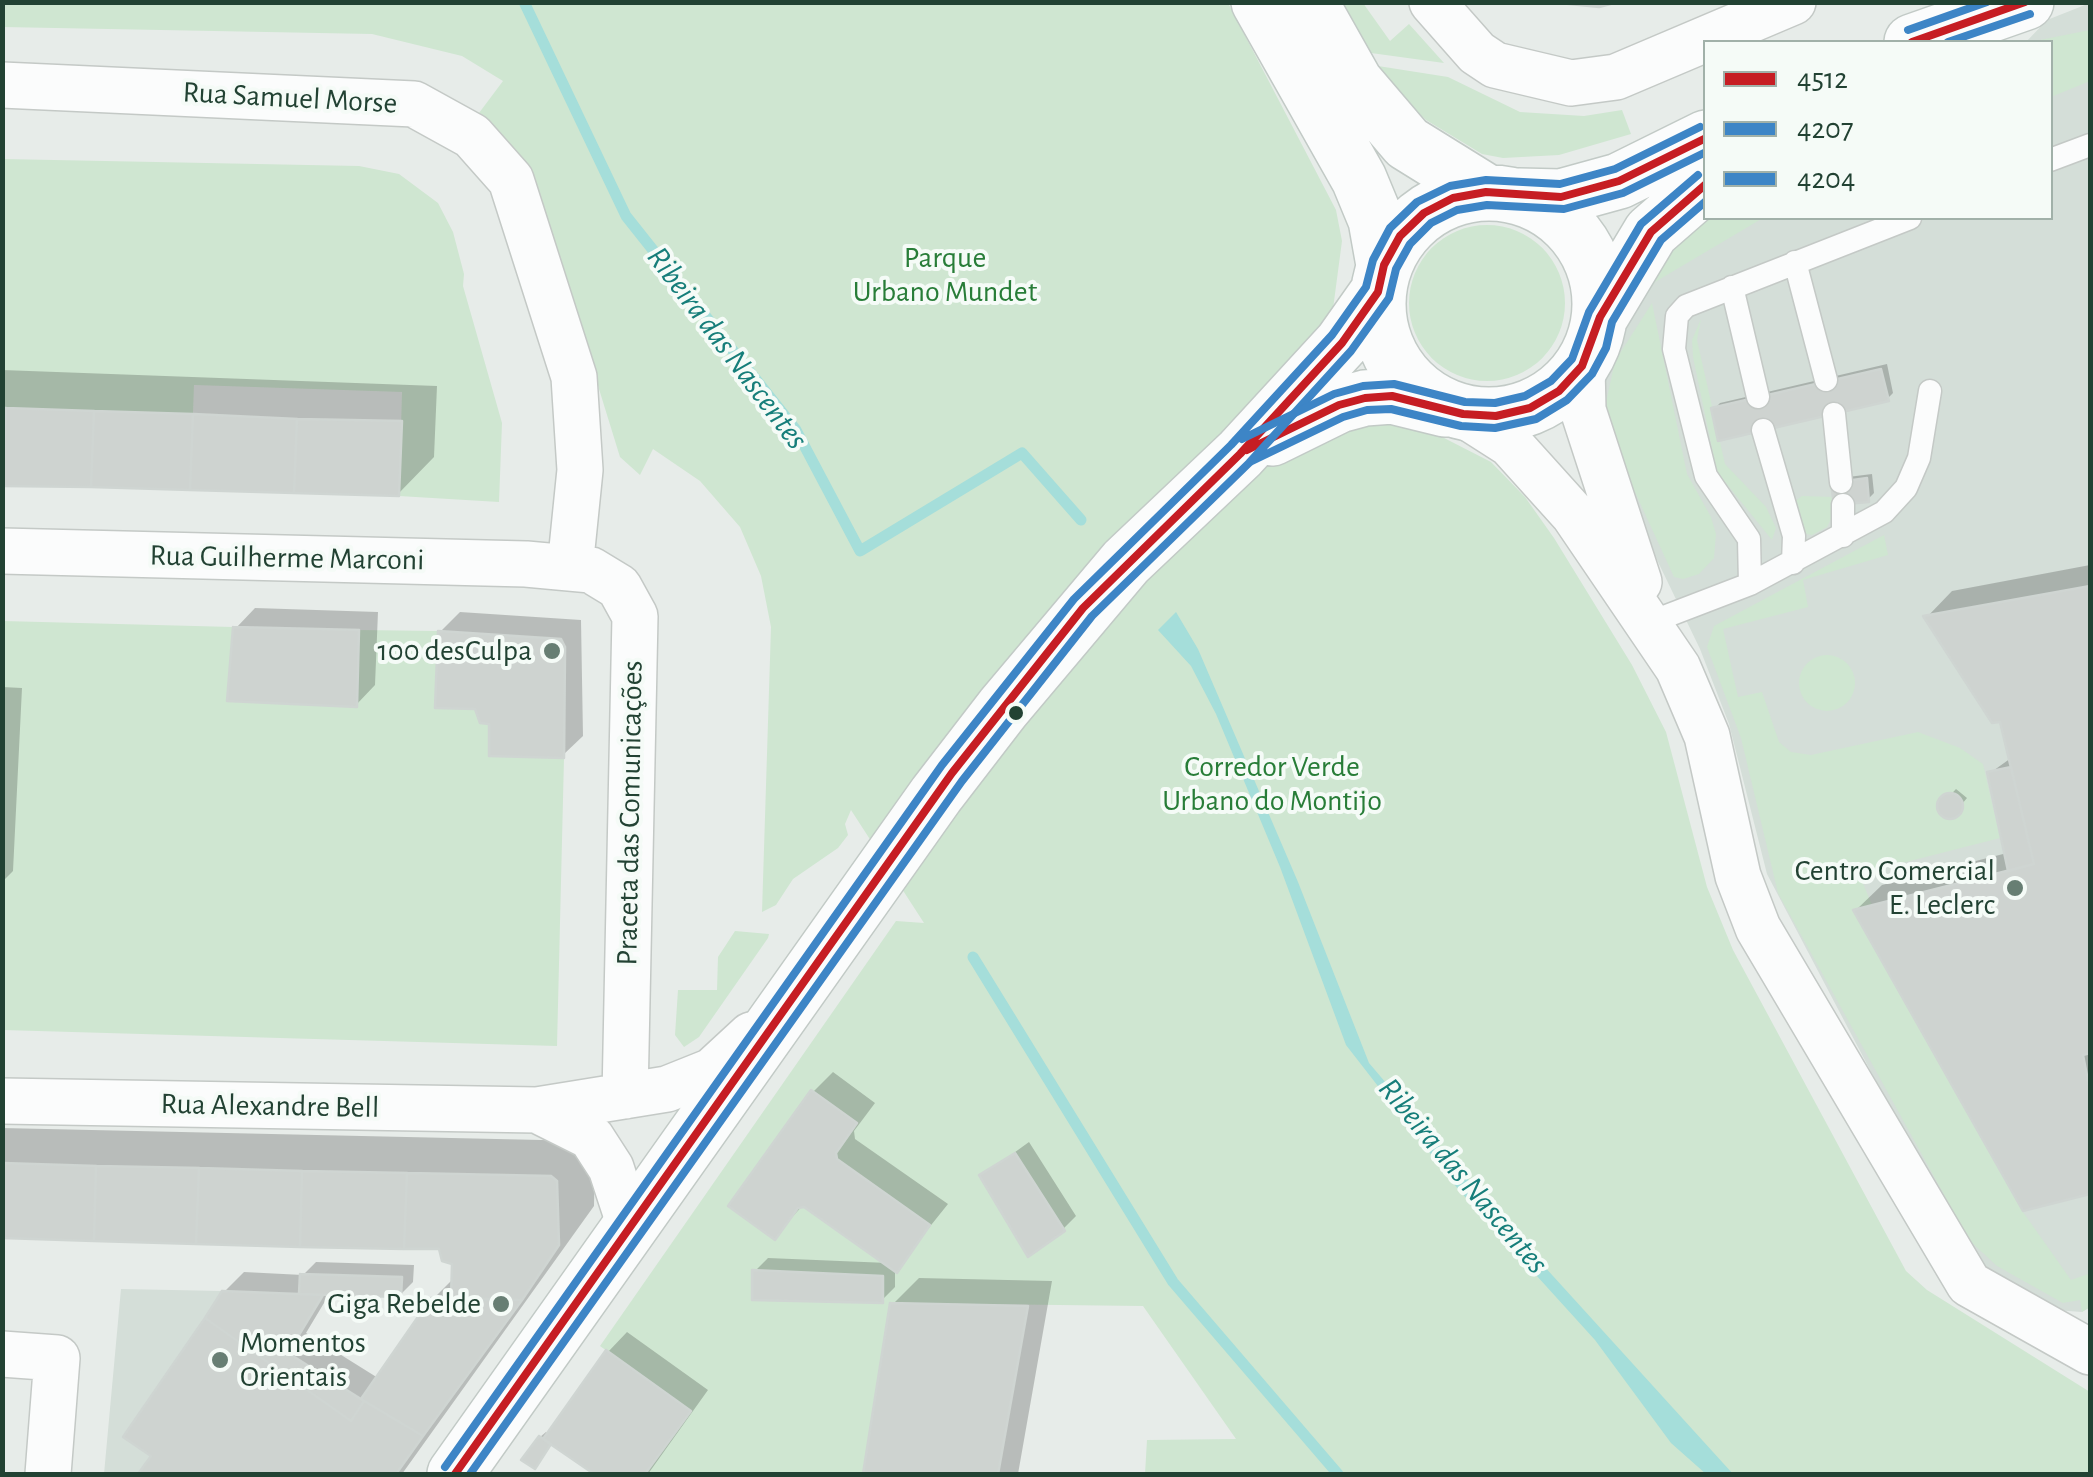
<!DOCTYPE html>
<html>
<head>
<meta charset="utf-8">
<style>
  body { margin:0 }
  #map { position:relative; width:2093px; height:1477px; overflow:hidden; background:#e7ece9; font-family:"Alegreya Sans",sans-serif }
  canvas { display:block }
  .frame { position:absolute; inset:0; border:5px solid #224233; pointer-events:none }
  .legend { position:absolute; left:1703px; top:40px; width:350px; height:180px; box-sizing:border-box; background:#f5fbf7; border:2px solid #a1b1a9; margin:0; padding:12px 18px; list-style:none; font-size:30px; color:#224233 }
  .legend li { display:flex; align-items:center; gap:20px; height:50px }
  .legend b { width:50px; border:2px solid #a1b1a9 }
</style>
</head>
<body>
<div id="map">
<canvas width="2093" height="1477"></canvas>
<div class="frame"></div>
<ul class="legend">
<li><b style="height:12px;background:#c61d23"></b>4512</li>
<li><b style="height:12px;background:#3d85c6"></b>4207</li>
<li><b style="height:12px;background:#3d85c6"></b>4204</li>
</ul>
</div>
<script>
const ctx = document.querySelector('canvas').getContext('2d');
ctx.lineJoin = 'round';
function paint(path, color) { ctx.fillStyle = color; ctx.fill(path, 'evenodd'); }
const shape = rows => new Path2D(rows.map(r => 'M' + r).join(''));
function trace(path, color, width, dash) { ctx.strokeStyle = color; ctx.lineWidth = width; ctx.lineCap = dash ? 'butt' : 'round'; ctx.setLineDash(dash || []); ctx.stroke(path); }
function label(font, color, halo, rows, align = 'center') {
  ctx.font = font + ' "Alegreya Sans",sans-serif'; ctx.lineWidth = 8; ctx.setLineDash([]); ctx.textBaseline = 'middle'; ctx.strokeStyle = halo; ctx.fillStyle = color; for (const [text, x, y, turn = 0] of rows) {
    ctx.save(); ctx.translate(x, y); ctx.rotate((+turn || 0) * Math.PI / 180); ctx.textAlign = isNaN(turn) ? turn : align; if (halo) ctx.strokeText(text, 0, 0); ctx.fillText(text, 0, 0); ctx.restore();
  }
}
const built = shape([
  [2090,3,2090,1307,2082,1312,2055,1310,1979,1264,1960,1241,1767,874,1729,724,1700,649,1604,450,1600,368,1614,322,1706,218,2050,218,2050,42,2026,42,2047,20],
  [121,1289,222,1291,206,1318,351,1420,364,1401,423,1436,396,1474,104,1474]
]);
const green = shape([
  [3,2,1228,3,1336,210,1342,241,1331,324,1350,366,1407,419,1491,462,1525,497,1554,538,1632,665,1666,732,1707,887,1733,950,1906,1271,1927,1290,2090,1392,2090,1474,1145,1474,1147,1440,1236,1439,1143,1306,891,1303,863,1474,645,1474,690,1411,600,1346,896,921,924,923,851,810,845,824,848,835,838,848,793,879,776,905,762,912,771,627,761,576,740,527,700,481,653,449,640,475,620,457,536,185,476,117,503,81,462,56,372,34,3,27],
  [812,1091,857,1123,836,1153,837,1159,930,1225,896,1272,804,1207,798,1208,775,1239,729,1206],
  [1015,1153,1016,1153,1065,1231,980,1175],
  [753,1270,883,1276,883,1302,752,1300],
  [1343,3,1363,3,1390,41,1409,24,1444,63,1371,53],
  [2090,30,2090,81,2051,97,2050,42,2030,42],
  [1378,66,1448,77,1520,112,1584,116,1622,110,1631,134,1559,155,1503,158,1482,154,1426,120,1395,92],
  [3,159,359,166,399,174,438,203,453,232,464,274,463,286,502,423,499,502,399,496,402,392,194,385,193,414,3,408],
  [1706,218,1763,218,1655,282,1604,359,1631,285],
  '1409 303a78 78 0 1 1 156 0a78 78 0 1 1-156 0Z',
  [1652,303,1687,474,1711,517,1716,534,1714,558,1699,574,1683,579,1674,577,1612,442,1605,407,1615,361],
  [1701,319,1697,340,1725,464,1766,507,1776,528,1772,540,1717,472,1693,357,1692,340],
  [1802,496,1834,497,1836,509,1827,527,1812,535,1802,533,1791,504],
  [1884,535,1888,555,1803,580,1808,607,1723,629,1738,697,1762,692,1779,742,1791,752,1811,755,1918,732,1960,748,1983,764,2000,838,1859,874,1872,905,1854,911,2023,1212,2071,1280,2088,1274,2090,1307,2082,1312,2080,1300,2063,1303,1997,1266,1969,1240,1778,893,1741,738,1707,647,1714,626],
  [3,621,233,627,228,700,356,707,359,630,438,631,435,707,475,709,480,723,489,724,489,756,564,758,557,1046,3,1030],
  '1799 683a28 28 0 1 1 56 0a28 28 0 1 1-56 0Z',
  [735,931,769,934,768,938,699,1037,684,1047,675,1035,678,990,717,990,718,957]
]);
const water = shape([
  [1176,612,1198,649,1298,882,1369,1063,1513,1232,1733,1474,1706,1474,1671,1443,1595,1340,1458,1189,1346,1045,1280,867,1216,714,1191,666,1158,630]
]);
const shadow = shape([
  [1887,364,1893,393,1888,398,1714,409,1720,403],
  [2,370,437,386,434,457,398,494,2,483],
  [1872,474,1874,493,1868,499,1840,478],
  [2090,565,2090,1191,2024,1209,1856,910,1882,885,2007,853,1990,773,2011,758,2002,719,1927,617,1952,591],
  [255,608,378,612,375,685,356,705,236,628],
  [460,612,581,620,583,736,563,755,477,715,477,706,440,632],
  [2,687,22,688,13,871,2,882],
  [1956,789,1967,798,1952,816,1942,813,1939,807],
  [833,1072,875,1103,854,1131,855,1139,948,1204,895,1270,895,1287,882,1300,755,1271,768,1258,888,1263,804,1204,775,1236,813,1092],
  [2,1128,587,1141,595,1152,594,1206,402,1474,141,1474,154,1455,224,1292,244,1272,303,1275,316,1262,414,1265,413,1282,400,1295,330,1293,306,1333,378,1378,433,1299,454,1278,455,1263,441,1246,2,1235],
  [1029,1142,1076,1216,1063,1229,982,1176],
  [919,1278,1052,1281,1018,1474,865,1474,893,1304],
  [627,1332,708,1390,648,1474,598,1474,552,1442,540,1460,540,1437,546,1432,550,1434,608,1352]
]);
const stream = shape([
  [524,2,626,216,796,430,860,551,1022,453,1081,520],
  [973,957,1173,1282,1338,1474]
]);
const building = shape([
  [1550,2,1618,2,1599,7,1550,2],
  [1881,369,1889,401,1718,441,1711,408,1881,369],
  [2,408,6,408,3,486,2,486,2,408],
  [6,408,94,411,91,487,3,486,6,408],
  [94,411,193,414,190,490,91,487,94,411],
  [193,414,297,419,294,493,190,490,193,414],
  [297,419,402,421,399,496,294,493,297,419],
  [1867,478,1869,502,1834,505,1831,483,1867,478],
  [2090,586,2090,1053,2083,1055,2090,1091,2090,1194,2023,1211,1853,910,2034,864,2000,722,1992,723,1923,616,2090,586],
  [233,627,359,630,357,707,227,701,233,627],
  [438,631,561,639,565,647,564,758,489,756,489,724,480,723,475,709,435,708,438,631],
  [2011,767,2034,864,2008,871,1987,772,2011,767],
  '1937 806a13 13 0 1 1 26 0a13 13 0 1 1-26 0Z',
  [811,1090,857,1123,836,1153,837,1159,930,1225,897,1273,804,1207,798,1208,775,1240,728,1206,811,1090],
  [1015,1153,1065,1231,1028,1257,979,1175,1015,1153],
  [2,1163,96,1166,94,1241,2,1238,2,1163],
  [96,1166,199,1168,196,1244,94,1241,96,1166],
  [199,1168,302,1171,300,1247,196,1244,199,1168],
  [302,1171,407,1173,404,1249,300,1247,302,1171],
  [407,1173,551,1176,557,1181,559,1245,522,1300,451,1298,452,1264,442,1261,439,1249,404,1249,407,1173],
  [752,1270,883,1276,883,1303,752,1300,752,1270],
  [300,1274,402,1277,401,1297,299,1294,300,1274],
  [222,1291,323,1295,288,1353,364,1401,351,1421,205,1318,222,1291],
  [431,1298,522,1300,423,1436,361,1399,431,1298],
  [890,1303,1028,1306,998,1474,863,1474,890,1303],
  [205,1318,351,1421,364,1401,423,1436,396,1474,138,1474,151,1456,123,1437,205,1318],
  [606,1350,691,1411,645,1474,594,1474,543,1439,606,1350],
  [539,1436,551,1444,535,1469,521,1460,539,1436]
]);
const lane = shape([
  [2050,160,2090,145],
  [1795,262,1826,380],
  [1732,287,1758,397],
  [1834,414,1841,482],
  [1763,430,1794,536,1793,563],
  [1843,536,1843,505],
  [1750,584,1749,539,1706,476,1674,349,1677,316,1686,306,1910,218],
  [1651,622,1750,584,1884,512,1906,488,1919,458,1930,391]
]);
const street = shape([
  [1432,2,1477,53,1495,65,1571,83,1616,77,1793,2],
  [2,85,414,104,472,136,511,180,574,377,580,470,570,568],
  [1582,366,1583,410,1639,582],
  [1463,414,1510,444,1574,515,1678,668,1707,736,1738,876,1758,928,1969,1284,2090,1352],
  [2,551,526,564,591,570,619,587,635,616,625,1096],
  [2,1101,537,1110,667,1089,712,1071,751,1035],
  [537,1110,591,1137,611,1168,630,1226],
  [2,1354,57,1358,48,1474]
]);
const secondary = shape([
  [1259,2,1359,179,1376,220,1384,265],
  [1310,2,1355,82,1407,143,1486,192],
  [1912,42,2026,2],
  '1378 304a111 111 0 1 1 222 0a111 111 0 1 1-222 0Z',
  [1519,196,1561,197,1619,181,1706,138],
  [1600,317,1651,232,1706,184],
  [1272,438,1339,405,1365,398,1392,396,1445,409],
  [455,1474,936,795,1003,708,1126,562,1240,454,1342,343,1378,292]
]);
const bus1 = shape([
  [1912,42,2025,2],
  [1247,450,1339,405,1365,398,1392,396,1463,414,1496,416,1530,408,1559,391,1582,366,1600,317,1651,232,1706,184],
  [455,1474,952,773,1083,608,1240,454,1342,343,1378,292,1384,265,1400,236,1424,213,1453,198,1486,192,1561,197,1619,181,1706,138]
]);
const bus2 = shape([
  [1948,42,2030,14],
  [1252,461,1343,417,1367,410,1391,409,1461,426,1495,428,1536,419,1567,400,1592,374,1606,348,1612,322,1661,240,1706,201],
  [470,1474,962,781,1092,616,1249,463,1351,351,1389,298,1396,269,1410,244,1431,223,1457,210,1487,205,1564,209,1623,193,1706,152]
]);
const bus3 = shape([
  [1908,30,1987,2],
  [1242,439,1334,394,1363,386,1394,384,1465,402,1495,403,1525,396,1551,381,1572,359,1589,312,1641,224,1698,175],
  [445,1467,942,765,1074,599,1231,445,1332,335,1366,287,1373,260,1390,228,1417,202,1450,186,1486,180,1560,184,1615,169,1700,127]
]);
const markers = [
  [552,651,10,"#677e73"],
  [1016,713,9,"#224233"],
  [2015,888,10,"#677e73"],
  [501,1304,10,"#677e73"],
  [220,1360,10,"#677e73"]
];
const streetNames = [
  ["Rua Samuel Morse",290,98,3],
  ["Rua Guilherme Marconi",287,558,1],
  ["Praceta das Comunicações",630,813,-89],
  ["Rua Alexandre Bell",270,1106,1]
];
const parkNames = [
  ["Parque",945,258],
  ["Urbano Mundet",945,292],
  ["Corredor Verde",1272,767],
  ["Urbano do Montijo",1272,801]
];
const poiNames = [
  ["100 desCulpa",532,651],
  ["Centro Comercial",1995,871],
  ["E. Leclerc",1995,905],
  ["Giga Rebelde",481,1304],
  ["Momentos",240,1343,"left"],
  ["Orientais",240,1377,"left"]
];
const waterNames = [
  ["Ribeira das Nascentes",727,348,53],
  ["Ribeira das Nascentes",1463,1176,50]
];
paint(built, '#d4ded8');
paint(green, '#cfe6d1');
paint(water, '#a5deda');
paint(shadow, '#0003');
trace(stream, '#a5deda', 11);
paint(building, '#ced3d0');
trace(building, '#cfd5d2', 2.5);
trace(lane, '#c4c9c6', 25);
trace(street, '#c4c9c6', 48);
trace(secondary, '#c2cac6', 58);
trace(lane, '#fbfcfc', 22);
trace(street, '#fbfcfc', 45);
trace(secondary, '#fbfcfc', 55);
trace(bus1, '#c61d23', 8);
trace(bus2, '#3d85c6', 8);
trace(bus3, '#3d85c6', 8);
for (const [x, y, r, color] of markers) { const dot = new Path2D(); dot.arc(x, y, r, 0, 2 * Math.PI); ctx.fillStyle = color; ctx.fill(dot); trace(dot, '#f5fbf7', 4); }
label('30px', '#224233', '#f5fbf7', streetNames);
label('30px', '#287d38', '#f5fbf7', parkNames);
label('30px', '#224233', '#f5fbf7', poiNames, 'right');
label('italic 32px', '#167e7a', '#f5fbf7', waterNames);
</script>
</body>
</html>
